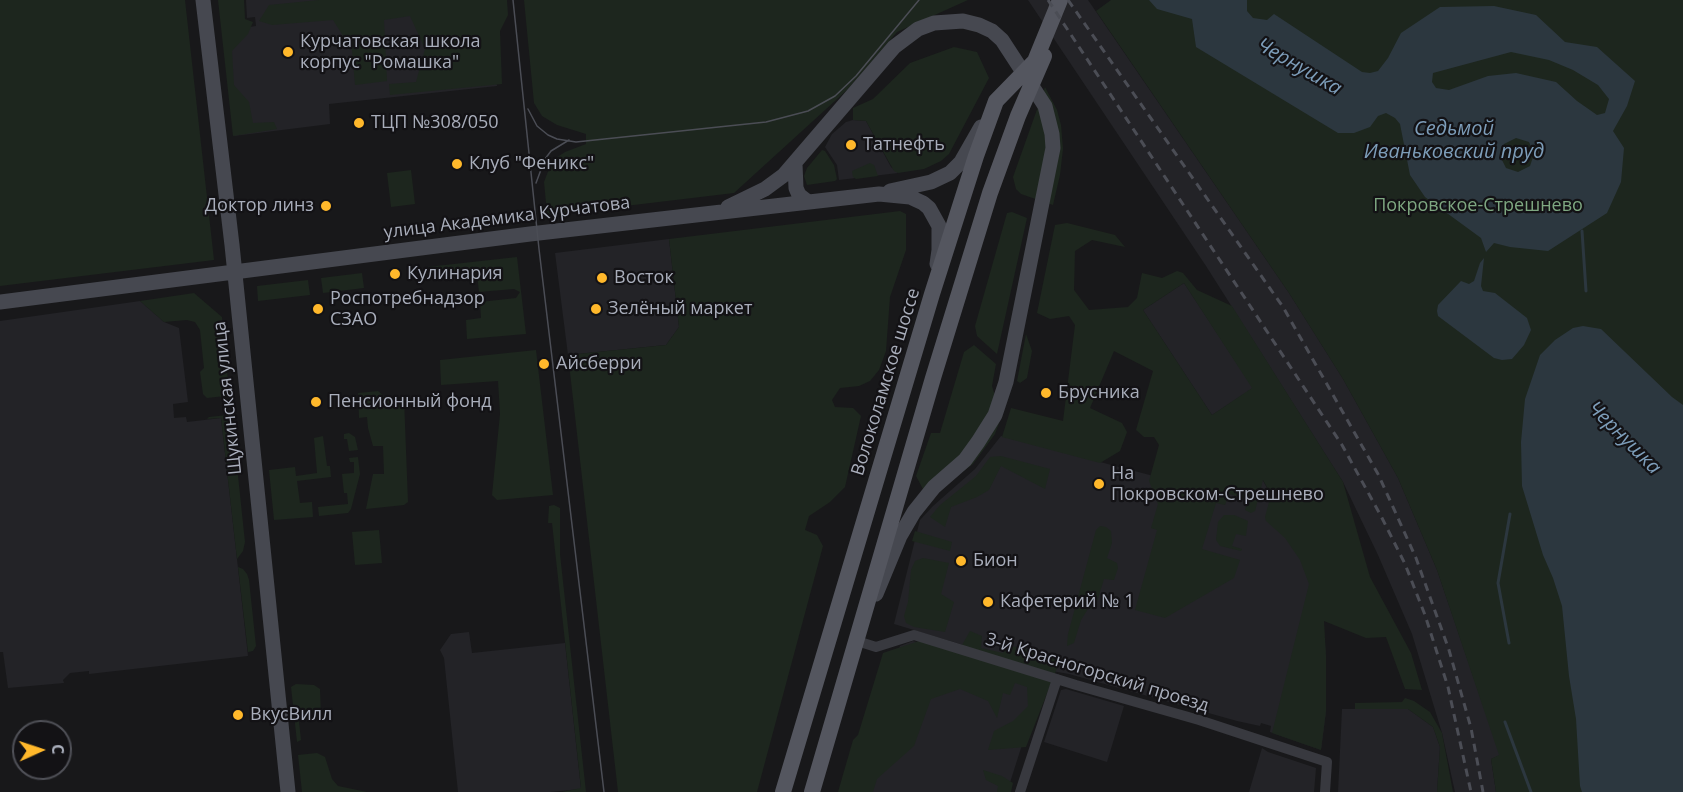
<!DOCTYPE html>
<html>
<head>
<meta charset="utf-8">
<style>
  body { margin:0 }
  #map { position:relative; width:1683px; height:792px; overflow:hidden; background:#18181a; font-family:"Open Sans",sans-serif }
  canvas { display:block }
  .north { position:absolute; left:12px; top:720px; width:60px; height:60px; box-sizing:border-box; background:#131215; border:2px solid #4f5057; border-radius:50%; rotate:87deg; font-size:16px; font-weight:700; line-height:24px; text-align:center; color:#a9aebb }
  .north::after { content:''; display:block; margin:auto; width:21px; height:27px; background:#ffb82b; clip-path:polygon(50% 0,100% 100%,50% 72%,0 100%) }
</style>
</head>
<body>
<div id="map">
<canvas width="1683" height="792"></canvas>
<div class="north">С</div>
</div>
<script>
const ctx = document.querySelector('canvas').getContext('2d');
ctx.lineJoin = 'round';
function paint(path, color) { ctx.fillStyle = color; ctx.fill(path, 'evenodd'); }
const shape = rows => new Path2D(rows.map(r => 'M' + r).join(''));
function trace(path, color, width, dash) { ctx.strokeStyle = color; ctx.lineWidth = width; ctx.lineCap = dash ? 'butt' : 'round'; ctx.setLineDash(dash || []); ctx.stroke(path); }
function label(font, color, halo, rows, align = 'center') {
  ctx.font = font + ' "Open Sans",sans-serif'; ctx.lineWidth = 4.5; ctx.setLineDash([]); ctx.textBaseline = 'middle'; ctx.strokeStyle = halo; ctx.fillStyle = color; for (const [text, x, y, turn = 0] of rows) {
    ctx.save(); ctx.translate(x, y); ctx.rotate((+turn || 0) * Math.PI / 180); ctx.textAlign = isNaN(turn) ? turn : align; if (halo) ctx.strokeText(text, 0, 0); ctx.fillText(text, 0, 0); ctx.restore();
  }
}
const built = shape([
  [246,0,488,0,497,86,329,104,330,124,234,136,223,31,256,26,255,17,247,18],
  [1028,0,1088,0,1289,293,1343,379,1398,478,1437,570,1500,755,1491,759,1496,792,1455,792,1442,733,1412,634,1378,555,1343,482,1206,266],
  [853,120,866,121,891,167,898,173,839,180,837,165,825,147,832,134,846,122],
  [669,239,679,327,666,345,568,355,555,253],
  [1184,283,1253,388,1212,415,1143,310],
  [140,301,164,322,179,328,188,402,173,404,174,418,186,417,187,422,221,418,248,656,89,674,89,671,70,673,63,680,64,683,8,688,3,652,0,652,0,321],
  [1001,436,1165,479,1262,479,1271,495,1307,530,1323,620,1326,656,1326,711,1321,750,1270,732,1271,726,1261,723,1260,726,1237,721,1069,674,1046,670,894,624,920,520,933,506,975,469],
  [469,632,472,653,565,643,581,789,550,792,458,792,444,658,440,650,451,634],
  [913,641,1042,682,1007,792,853,792,900,646],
  [1066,689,1124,706,1107,762,1044,742,1061,690],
  [1342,709,1408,709,1433,727,1440,747,1437,792,1338,792],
  [1262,748,1268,752,1316,768,1314,792,1249,792]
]);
const green = shape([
  [0,0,185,0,214,260,0,286],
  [218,0,244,0,245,19,253,22,248,34,232,51,234,85,249,102,253,123,274,122,277,129,233,136],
  [319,0,507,0,508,15,500,31,502,84,390,95,389,84,416,82,425,49,410,16,384,20,387,81,355,85,352,50,333,20,272,25,259,21,269,5],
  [524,0,968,0,897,32,847,90,734,193,550,215,547,213,544,182,549,169,556,158,565,152,586,144,586,134,557,125,542,116,534,103],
  [1111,0,1683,0,1683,792,1496,792,1491,759,1499,755,1437,570,1398,478,1343,379,1289,293,1096,11],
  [954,47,977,52,989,78,949,154,941,161,924,169,898,173,894,171,866,121,853,120,853,108,873,99,910,63],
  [1045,87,1057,110,1061,125,1063,149,1060,175,1053,205,1021,194,1016,189,1013,177],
  [822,150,825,151,834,165,837,179,835,181,807,185,804,176,807,168],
  [870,163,874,165,878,176,856,179,853,177,852,171],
  [411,170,415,204,391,207,387,173],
  [900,211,906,214,906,250,890,297,886,351,879,370,870,381,859,386,840,388,832,400,835,407,853,408,861,416,845,487,830,502,809,516,805,530,817,535,823,546,757,792,618,792,568,355,666,345,679,327,669,239],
  [1012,212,1027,218,997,354,977,336,975,326,1007,213],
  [1067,223,1115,235,1125,247,1092,240,1075,251,1074,290,1089,310,1128,307,1137,298,1142,273,1162,278,1177,271,1183,273,1197,290,1232,306,1343,482,1370,577,1411,653,1422,690,1405,689,1386,637,1366,638,1324,621,1326,656,1326,711,1321,750,1272,733,1309,584,1300,560,1285,538,1266,521,1265,517,1271,495,1263,480,1255,511,1251,513,1245,510,1248,499,1229,494,1225,505,1216,503,1202,549,1240,560,1234,578,1165,618,1135,610,1157,530,1151,528,1158,504,1149,481,1159,445,1154,437,1144,437,1136,430,1153,371,1114,351,1090,408,1122,423,1127,432,1120,451,1100,463,1002,437,1011,408,1063,421,1075,325,1069,316,1050,319,1037,313,1055,225],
  [1184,283,1252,388,1212,415,1143,310],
  [517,257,526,334,467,339,466,320,481,318,480,302,516,298,520,292,514,289,479,292,477,274,474,270,468,272,441,272,431,277,427,276,425,270,427,267],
  [362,273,364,288,323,293,321,278],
  [308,280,310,295,258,301,257,286],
  [194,293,222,317,229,392,225,396,207,398,203,394,200,372,204,368,200,330,195,322,187,320,164,322,140,301],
  [1026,334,1032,351,1027,378,1020,383,1017,381],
  [974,345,996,364,992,386,996,399,1006,404,995,434,973,464,941,488,924,491,916,476,931,433,940,433,964,352],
  [536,350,553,495,497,500,492,495,500,414,498,381,441,385,440,360],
  [378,391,388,400,404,398,408,502,404,505,366,509,373,474,384,474,383,446,373,446,368,428,367,417,359,418,358,393],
  [228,415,232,419,245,542,243,551,237,559,221,418,207,419,209,417],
  [349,433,355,437,358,450,349,451,347,439,344,439,344,434],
  [323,436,327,466,330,466,331,477,297,481,300,503,312,502,313,517,274,520,269,470,295,467,296,476,317,473,314,438],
  [1001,456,1050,469,1045,489,1001,466,989,490,977,497,951,507,945,527,930,517,940,505,976,476,990,457],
  [358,457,360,474,351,509,348,513,319,516,318,507,348,504,347,493,344,493,342,474,354,473,354,462,350,462,349,458],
  [554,505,560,508,560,554,586,792,562,792,581,788,552,523,548,523,549,506],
  [1224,515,1234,515,1248,521,1246,536,1236,534,1232,546,1242,549,1241,551,1220,546,1216,540,1218,522],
  [1100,526,1106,527,1111,531,1112,543,1107,558,1117,563,1118,568,1114,580,1104,579,1095,608,1088,609,1081,620,1074,643,1067,646,1068,634,1096,530],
  [379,530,382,563,355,565,352,532],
  [915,531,952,542,950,551,912,541],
  [923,558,949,563,941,594,954,602,945,632,914,627,906,623,904,616,908,602,911,570,915,561],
  [238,567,243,569,247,574,249,580,256,646,253,651,248,652],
  [970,631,982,636,981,648,1003,653,1006,645,1047,653,1059,663,1026,747,988,750,994,731,1013,721,1028,706,1027,687,1015,683,1010,695,1003,693,997,718,988,701,960,689,931,699,914,746,877,779,873,792,838,792,853,740,858,735,883,653,919,641,958,652],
  [296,684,314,685,320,689,321,715,320,718,313,719,311,711,298,712,301,740,297,742,291,687],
  [1405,698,1414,701,1430,712,1442,733,1453,792,1437,792,1440,747,1433,727,1408,709,1355,709,1355,703,1402,702],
  [317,753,325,757,332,779,338,786,367,792,302,792,298,755],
  [983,770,1002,776,1013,783,1011,792,997,792,998,786,986,780]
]);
const water = shape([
  [1149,0,1247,0,1247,11,1253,18,1267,20,1274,14,1362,72,1370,73,1378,71,1388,58,1401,33,1440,7,1494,6,1536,15,1565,42,1597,47,1635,81,1627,106,1613,131,1624,148,1621,182,1607,213,1548,251,1510,247,1494,243,1486,252,1481,238,1425,197,1410,175,1400,124,1395,118,1386,113,1378,116,1370,127,1354,133,1338,133,1196,47,1192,19,1157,9],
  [1511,52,1549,60,1573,70,1598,85,1609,99,1605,113,1597,115,1577,101,1556,82,1516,73,1488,76,1449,90,1436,88,1432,82,1433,73],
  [1516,138,1529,142,1534,154,1530,166,1518,172,1506,168,1500,156,1504,144],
  [1484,258,1481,286,1483,291,1495,293,1527,318,1531,330,1524,345,1512,359,1502,360,1494,358,1438,316,1437,311,1438,305,1461,281,1469,284,1474,281,1480,263],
  [1583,326,1601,329,1672,397,1683,405,1683,792,1582,792,1580,786,1576,719,1569,676,1562,606,1553,578,1543,555,1522,486,1521,442,1525,399,1540,355,1555,340,1573,328]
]);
const stream = shape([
  [1582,231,1586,291],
  [1509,643,1498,583,1510,514],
  [1505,722,1531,792]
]);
const minor = shape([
  [857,641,876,647,914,635,1076,685,1199,720,1327,762,1325,792],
  [1020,792,1057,679]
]);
const secondary = shape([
  [203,0,232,245,288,792],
  [795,164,796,188,799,195,808,202],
  [890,191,931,182,950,173,961,162,981,127],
  [728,207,765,189,784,175,894,47,918,29,934,23,963,21,979,25,992,31,1002,40,1045,106,1052,134,1053,148,1006,382,995,415,978,442,965,460,934,487,914,512,900,536,876,594],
  [0,302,530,234,879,194,910,197,923,203,929,208,939,226,939,250,937,264]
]);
const primary = shape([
  [783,792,932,294,976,156,996,101,1035,61,1060,0],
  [812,792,933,378,990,193,1018,116,1044,56]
]);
const tram = shape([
  [513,0,539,249,604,792],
  [528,109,537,126,548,135,557,139,576,142,766,122,808,111,835,96,856,76,919,0],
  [536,183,545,159,551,151,569,140]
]);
const rail = shape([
  [1048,0,1342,445,1381,516,1405,564,1425,615,1448,687,1471,792],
  [1068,0,1283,307,1378,474,1416,558,1449,650,1471,728,1483,792]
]);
const markers = [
  [288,52,6,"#ffb82b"],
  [359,123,6,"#ffb82b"],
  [851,145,6,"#ffb82b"],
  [457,164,6,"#ffb82b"],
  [326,206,6,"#ffb82b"],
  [395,274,6,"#ffb82b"],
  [602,278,6,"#ffb82b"],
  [318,309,6,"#ffb82b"],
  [596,309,6,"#ffb82b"],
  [544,364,6,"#ffb82b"],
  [1046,393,6,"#ffb82b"],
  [316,402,6,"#ffb82b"],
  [1099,484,6,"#ffb82b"],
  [961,561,6,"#ffb82b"],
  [988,602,6,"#ffb82b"],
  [238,715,6,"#ffb82b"]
];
const poiNames = [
  ["Курчатовская школа",300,42],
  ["корпус \"Ромашка\"",300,63],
  ["ТЦП №308/050",371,123],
  ["Татнефть",863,145],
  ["Клуб \"Феникс\"",469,164],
  ["Доктор линз",314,206,"right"],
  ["Кулинария",407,274],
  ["Восток",614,278],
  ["Роспотребнадзор",330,299],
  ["СЗАО",330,320],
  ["Зелёный маркет",608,309],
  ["Айсберри",556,364],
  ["Брусника",1058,393],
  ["Пенсионный фонд",328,402],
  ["На",1111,474],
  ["Покровском-Стрешнево",1111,495],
  ["Бион",973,561],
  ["Кафетерий № 1",1000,602],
  ["ВкусВилл",250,715]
];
const parkNames = [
  ["Покровское-Стрешнево",1478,206]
];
const streetNames = [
  ["улица Академика Курчатова",507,218,-7],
  ["Волоколамское шоссе",886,382,-73],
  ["Щукинская улица",228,398,-96],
  ["3-й Красногорский проезд",1097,673,17]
];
const waterNames = [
  ["Чернушка",1299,67,30],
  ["Седьмой",1454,129],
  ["Иваньковский пруд",1454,152],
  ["Чернушка",1624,438,45]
];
paint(built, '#232327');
paint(green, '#1d261e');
paint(water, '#2c373f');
trace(stream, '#2c373f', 3);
trace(minor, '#38393f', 10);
trace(secondary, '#464850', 15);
trace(primary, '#54565f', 16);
trace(tram, '#4b4d55', 1.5);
trace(rail, '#4b4d55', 3, [8, 6]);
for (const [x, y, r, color] of markers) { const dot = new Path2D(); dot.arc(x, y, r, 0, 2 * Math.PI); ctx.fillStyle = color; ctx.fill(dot); trace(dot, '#131215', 2); }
label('18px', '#a9aebb', '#131215', poiNames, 'left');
label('18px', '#7ea781', '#131215', parkNames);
label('18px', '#a9aebb', '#131215', streetNames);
label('italic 20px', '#7d9db9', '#131215', waterNames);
</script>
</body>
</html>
